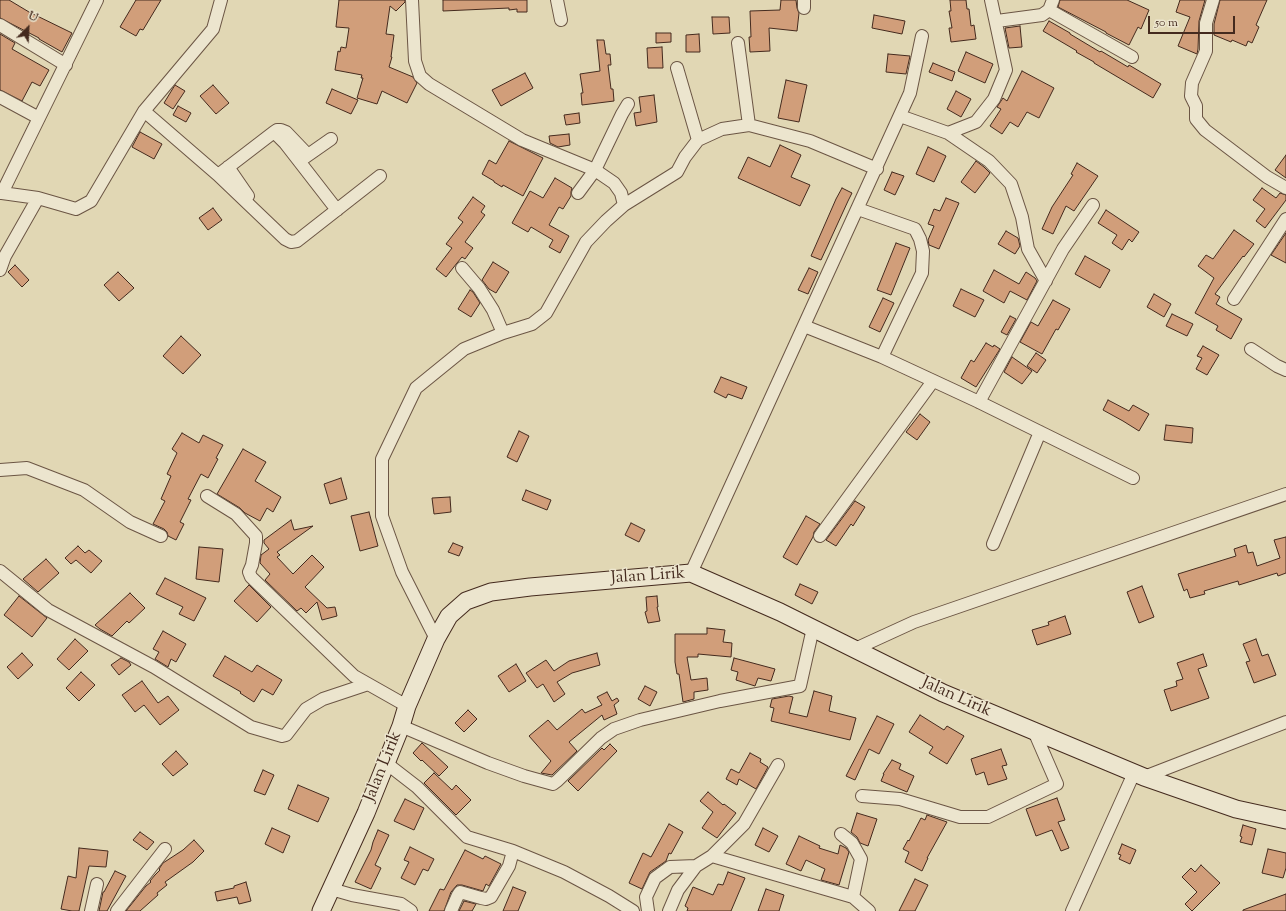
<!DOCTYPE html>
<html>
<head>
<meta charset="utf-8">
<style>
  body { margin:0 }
  #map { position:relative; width:1286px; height:911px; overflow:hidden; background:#e1d7b4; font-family:"Sorts Mill Goudy",serif }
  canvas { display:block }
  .north { position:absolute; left:8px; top:8px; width:40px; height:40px; -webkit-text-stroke:3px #ece5ce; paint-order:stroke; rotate:24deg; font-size:11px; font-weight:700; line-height:16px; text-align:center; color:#442a1e }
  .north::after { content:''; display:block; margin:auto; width:14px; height:18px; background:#442a1e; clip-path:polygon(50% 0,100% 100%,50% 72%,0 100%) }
  .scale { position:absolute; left:1148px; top:16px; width:87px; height:18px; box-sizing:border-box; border:2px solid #442a1e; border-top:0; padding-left:5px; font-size:12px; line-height:14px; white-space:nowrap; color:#442a1e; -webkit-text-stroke:3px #ece5ce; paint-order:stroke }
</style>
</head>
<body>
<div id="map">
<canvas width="1286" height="911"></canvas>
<div class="north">U</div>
<div class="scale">50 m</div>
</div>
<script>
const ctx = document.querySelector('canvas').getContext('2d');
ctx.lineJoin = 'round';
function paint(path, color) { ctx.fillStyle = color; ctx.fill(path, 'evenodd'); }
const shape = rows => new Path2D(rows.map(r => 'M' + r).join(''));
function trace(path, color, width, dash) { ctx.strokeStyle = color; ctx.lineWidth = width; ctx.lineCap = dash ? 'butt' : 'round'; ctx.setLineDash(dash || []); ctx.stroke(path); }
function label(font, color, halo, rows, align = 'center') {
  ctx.font = font + ' "Sorts Mill Goudy",serif'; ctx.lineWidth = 3; ctx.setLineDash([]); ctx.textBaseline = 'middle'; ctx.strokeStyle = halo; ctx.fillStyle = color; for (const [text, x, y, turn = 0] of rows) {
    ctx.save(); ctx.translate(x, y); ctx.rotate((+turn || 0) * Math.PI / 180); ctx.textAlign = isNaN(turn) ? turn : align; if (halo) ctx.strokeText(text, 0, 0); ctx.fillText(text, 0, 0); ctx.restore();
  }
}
const building = shape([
  [0,0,9,0,29,12,72,33,62,52,39,39,39,38,0,18,0,0],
  [136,0,161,0,143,30,140,29,136,36,120,27,136,0],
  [339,0,405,0,405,2,396,11,390,6,386,34,394,35,391,57,392,57,389,67,413,77,417,83,407,103,382,91,377,104,357,98,363,78,361,78,362,75,335,70,338,51,340,52,341,47,346,48,349,28,336,27,339,0],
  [443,0,527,0,527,12,517,12,517,9,509,10,509,8,443,11,443,0],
  [781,0,796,0,797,8,799,13,797,31,769,28,770,51,750,52,749,37,751,37,750,11,780,10,781,0],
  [950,0,966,0,967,9,969,9,971,26,974,25,976,39,951,42,949,28,952,28,949,11,951,11,950,0],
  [1060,0,1127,0,1149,10,1141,29,1138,27,1129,45,1106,33,1106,32,1058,7,1060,0],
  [1180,0,1205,0,1199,21,1198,49,1197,54,1178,46,1190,17,1176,12,1180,0],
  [1220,0,1267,0,1256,25,1259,27,1252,43,1248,41,1246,46,1232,40,1231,42,1214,35,1214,24,1220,0],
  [874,15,905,21,902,34,872,28,874,15],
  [712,17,729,17,730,33,713,34,712,17],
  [1049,21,1070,33,1070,34,1100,52,1101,51,1128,67,1129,65,1161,84,1153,98,1094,63,1094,62,1076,52,1077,51,1043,31,1049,21],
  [1020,26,1022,47,1009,48,1005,28,1020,26],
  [656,33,671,33,671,42,656,43,656,33],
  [0,34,15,43,12,49,49,70,40,86,32,82,22,101,0,90,0,34],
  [699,34,700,52,686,52,686,35,699,34],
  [597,40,604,40,606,54,610,54,611,65,608,65,611,89,613,89,614,101,582,105,581,93,583,93,580,74,600,71,597,40],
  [662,47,663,68,648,68,647,48,662,47],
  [966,52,993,64,985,83,958,71,966,52],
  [888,54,910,56,906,74,886,72,888,54],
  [933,63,955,72,952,81,929,72,933,63],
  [1022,71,1054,88,1039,118,1027,112,1018,127,1010,122,1002,134,990,126,1001,109,997,107,1003,98,1007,101,1022,71],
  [525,73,533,88,501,106,492,90,525,73],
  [786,80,807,85,799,122,778,118,786,80],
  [175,85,185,91,173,109,164,103,175,85],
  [213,85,229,103,216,114,200,96,213,85],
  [332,89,358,100,351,114,326,103,332,89],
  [956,91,971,99,961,117,947,109,956,91],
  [654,95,657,122,636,126,634,113,641,112,639,97,654,95],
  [178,106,191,113,186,122,173,115,178,106],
  [579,113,580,123,566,125,564,115,579,113],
  [140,132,162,144,154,159,132,147,140,132],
  [569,134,570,145,558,147,550,143,549,136,569,134],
  [509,141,543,158,523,196,503,185,502,187,494,182,494,181,482,174,489,160,496,164,509,141],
  [780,145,801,155,791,177,810,185,800,206,738,178,748,157,770,167,780,145],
  [928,147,946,156,934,182,916,174,928,147],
  [1286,155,1286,178,1275,170,1286,155],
  [976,161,984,167,990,173,975,193,961,182,976,161],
  [1077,163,1098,176,1074,211,1066,206,1053,234,1042,229,1052,207,1073,175,1071,174,1077,163],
  [892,172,904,176,895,195,884,190,892,172],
  [555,178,572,188,571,192,571,196,563,209,559,207,549,225,569,236,560,253,549,247,553,240,531,227,528,232,512,223,530,191,543,198,555,178],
  [842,188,852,193,848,201,821,260,811,256,836,199,842,188],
  [1262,188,1276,198,1280,193,1286,195,1286,200,1265,228,1256,221,1265,209,1253,200,1262,188],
  [473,197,485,206,481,212,485,215,465,242,473,248,465,259,462,257,457,263,446,277,436,269,452,248,446,244,463,222,458,218,473,197],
  [946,198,959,203,939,249,929,245,928,240,934,226,928,224,934,209,940,211,946,198],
  [213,208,222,220,208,230,199,218,213,208],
  [1106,210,1139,232,1132,242,1129,239,1122,250,1112,243,1117,235,1098,223,1106,210],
  [1234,230,1254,244,1244,257,1243,256,1215,294,1220,297,1216,304,1242,319,1231,339,1216,330,1218,326,1195,313,1214,278,1198,266,1206,255,1213,259,1234,230],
  [1006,231,1018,238,1020,246,1015,254,998,244,1006,231],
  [1286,233,1286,263,1271,255,1286,233],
  [896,243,910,248,891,295,877,290,896,243],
  [1085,256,1110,270,1100,288,1075,274,1085,256],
  [493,262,509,272,496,293,489,289,482,280,493,262],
  [15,265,29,280,22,287,8,272,15,265],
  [809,268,818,272,808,294,798,290,809,268],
  [994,270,1019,284,1026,272,1035,278,1037,281,1027,300,1010,291,1004,303,983,291,994,270],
  [118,272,134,288,119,301,104,285,118,272],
  [961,289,984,300,975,317,953,306,961,289],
  [470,290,473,292,480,303,471,317,458,309,470,290],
  [1154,294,1171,304,1164,317,1147,307,1154,294],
  [883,298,894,303,880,332,869,327,883,298],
  [1053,300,1070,309,1058,330,1056,329,1042,354,1020,342,1031,322,1038,326,1053,300],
  [1172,314,1193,324,1187,336,1166,326,1172,314],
  [1010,316,1016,319,1007,335,1001,332,1010,316],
  [181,336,201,355,183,374,163,356,181,336],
  [986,343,993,347,994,345,1000,349,976,387,961,378,971,360,974,362,986,343],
  [1203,346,1219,355,1207,375,1196,369,1202,358,1197,356,1203,346],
  [1036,353,1046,360,1037,373,1027,366,1036,353],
  [1012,357,1032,371,1022,384,1004,372,1012,357],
  [721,377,747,387,742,399,728,394,726,398,714,392,721,377],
  [1108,400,1129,411,1133,405,1149,414,1139,431,1123,421,1103,410,1108,400],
  [920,414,930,422,917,440,906,432,920,414],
  [1166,425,1193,428,1192,443,1164,440,1166,425],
  [519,431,529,436,517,462,507,457,519,431],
  [182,433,199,443,203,435,223,445,216,458,218,459,208,478,201,474,188,499,191,500,180,522,184,524,176,540,168,536,167,532,164,529,153,524,165,501,161,499,171,476,167,474,177,453,172,449,182,433],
  [243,449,266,462,255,481,281,497,273,512,267,508,260,521,245,513,240,508,217,494,243,449],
  [341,478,347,499,330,504,324,484,341,478],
  [526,490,551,500,547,510,522,500,526,490],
  [450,497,451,512,434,514,432,498,450,497],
  [855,501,865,507,853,526,851,524,836,546,826,540,855,501],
  [369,512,378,546,360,551,351,516,369,512],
  [806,516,820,524,814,532,813,537,797,565,783,557,806,516],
  [291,520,294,530,313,526,277,552,280,555,277,557,293,574,312,555,324,567,305,587,327,608,335,607,337,616,322,620,317,602,306,613,301,608,297,611,265,580,270,574,260,563,261,555,269,549,264,543,264,540,291,520],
  [631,523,645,530,639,542,625,535,631,523],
  [1286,537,1286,573,1278,576,1277,573,1239,585,1238,581,1204,591,1205,594,1190,598,1187,589,1184,591,1178,574,1236,556,1234,549,1246,545,1248,553,1253,552,1257,566,1280,558,1274,540,1286,537],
  [453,543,463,547,459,556,448,552,453,543],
  [78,546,85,553,89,550,102,561,91,573,76,560,71,564,65,558,78,546],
  [199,547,223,549,219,582,196,579,199,547],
  [46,559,59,573,38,592,23,579,46,559],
  [165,578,206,598,194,621,179,614,183,607,156,594,165,578],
  [800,584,818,592,812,604,795,595,800,584],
  [249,585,271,607,257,622,234,601,249,585],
  [1142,586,1154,617,1139,623,1127,592,1142,586],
  [130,593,145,608,129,623,127,621,112,636,100,629,95,625,130,593],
  [19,596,47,618,32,637,4,615,19,596],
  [657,596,658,607,657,607,660,621,648,623,645,612,647,611,646,597,657,596],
  [1065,616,1071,634,1037,645,1032,630,1049,625,1048,622,1065,616],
  [707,628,725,630,723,642,732,643,731,657,698,654,698,657,687,657,691,680,707,678,708,690,694,692,694,699,683,702,679,674,677,674,675,662,675,634,707,634,707,628],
  [163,631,186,644,176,662,171,659,168,667,155,659,159,652,153,649,163,631],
  [75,639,88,651,69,670,57,659,75,639],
  [1256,639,1262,656,1268,654,1276,675,1254,683,1246,662,1250,661,1243,644,1256,639],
  [22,653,33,665,18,679,7,667,22,653],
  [597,653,600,665,572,673,557,682,565,694,554,702,543,684,537,688,526,673,546,660,554,671,569,661,597,653],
  [1203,654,1207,666,1198,669,1209,698,1171,711,1164,690,1177,686,1176,681,1183,679,1177,663,1203,654],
  [225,656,252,672,257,665,282,680,273,695,262,689,254,702,240,693,241,692,213,676,225,656],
  [121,658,129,662,131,665,119,675,111,665,121,658],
  [734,658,775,669,771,681,758,678,755,686,736,680,738,672,731,670,734,658],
  [516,664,526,681,509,692,498,676,516,664],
  [81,672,95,685,79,701,66,688,81,672],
  [142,681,158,703,168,696,179,710,160,725,144,705,135,712,122,695,142,681],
  [645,686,657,692,650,706,638,699,645,686],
  [814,691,832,696,829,711,856,718,850,740,771,721,774,708,770,707,772,699,789,696,793,697,789,713,807,717,814,691],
  [607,692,612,701,617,698,619,701,614,705,617,714,604,720,602,715,569,742,577,751,552,775,541,773,551,761,529,736,548,720,557,730,582,709,585,713,602,705,597,697,607,692],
  [468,710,477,719,464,732,455,723,468,710],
  [920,715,944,730,947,726,964,736,947,764,929,753,933,747,909,732,920,715],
  [877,716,894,724,879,754,869,749,855,780,846,776,877,716],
  [422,743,448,767,439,776,422,760,421,761,413,753,422,743],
  [610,744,617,751,578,791,568,781,602,748,604,750,610,744],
  [1001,749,1007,765,1002,766,1007,779,988,785,984,772,976,775,971,759,1001,749],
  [176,751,188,764,173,776,162,764,176,751],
  [750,753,761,759,760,762,768,767,756,789,739,779,737,785,726,779,731,769,739,773,750,753],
  [892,760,901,764,899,769,914,776,907,792,881,781,884,774,883,774,892,760],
  [263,770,274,775,265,795,254,791,263,770],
  [434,773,452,790,456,785,471,800,456,815,424,783,434,773],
  [298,785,329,798,318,822,288,809,298,785],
  [708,792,723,805,724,804,736,813,717,838,702,828,713,812,700,801,708,792],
  [1057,798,1065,820,1058,822,1069,848,1061,851,1052,830,1036,836,1026,809,1057,798],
  [405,799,424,808,414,830,394,821,405,799],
  [857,813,877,819,868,846,860,843,857,837,851,832,857,813],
  [927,815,947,822,927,858,928,858,922,871,905,862,909,852,903,849,908,840,909,841,921,818,925,820,927,815],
  [669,824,683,832,671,854,669,853,666,861,650,872,642,889,629,883,643,853,651,857,669,824],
  [1243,825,1256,829,1252,845,1240,842,1242,837,1240,836,1243,825],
  [272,828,290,836,283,853,265,844,272,828],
  [763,828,778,836,769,852,755,845,763,828],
  [378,830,389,835,375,865,381,868,371,889,355,882,371,850,373,842,378,830],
  [140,832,154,842,147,850,133,840,140,832],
  [799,836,820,846,819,848,838,854,840,845,846,848,849,852,839,885,821,880,825,869,806,860,801,871,786,864,799,836],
  [194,840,204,851,193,862,165,882,167,885,157,893,158,895,140,911,126,911,146,886,151,882,150,881,155,875,160,870,159,869,163,863,183,850,194,840],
  [1122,844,1136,850,1130,864,1119,859,1121,855,1118,854,1122,844],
  [410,847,434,859,428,871,423,869,415,885,401,878,409,862,404,860,410,847],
  [79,848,108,851,106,867,89,866,79,911,72,911,61,909,68,876,76,878,79,848],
  [1268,849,1286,853,1286,868,1283,878,1262,873,1268,849],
  [465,850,483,859,485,856,501,864,489,886,486,884,483,891,462,885,457,885,451,892,444,911,429,911,440,889,444,890,465,850],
  [1201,865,1220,883,1192,911,1185,904,1197,892,1182,877,1191,868,1195,872,1201,865],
  [115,871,126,876,107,911,99,911,103,892,104,892,115,871],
  [728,872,745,878,731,911,687,911,688,908,685,906,693,887,713,895,718,884,723,885,728,872],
  [915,879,928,885,915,911,899,911,915,879],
  [246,882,251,901,239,904,237,897,217,901,215,892,234,888,234,886,246,882],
  [513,887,526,892,518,911,503,911,513,887],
  [766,889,784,895,779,911,758,911,766,889],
  [1286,894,1286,911,1243,911,1243,910,1286,894],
  [464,901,476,904,472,911,459,911,464,901]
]);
const street = shape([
  [412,0,415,61,420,76,429,84,522,140,595,170,614,183,621,193,624,205],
  [557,0,561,20],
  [804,0,804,8],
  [1213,0,1206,23,1206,51,1192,83,1191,96,1196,106,1196,119,1205,130,1267,177,1286,188],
  [1049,10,1132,57],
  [997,21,1042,15,1049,10,1053,0],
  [0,25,66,65],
  [738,43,749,125],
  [677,68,698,140],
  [0,97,39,118],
  [144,111,218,175,285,239,291,242,297,241,380,176],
  [900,116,948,133,976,122,994,99,1006,70,991,0],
  [274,132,277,130,281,130,286,132,308,155],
  [948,133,989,161,1011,184,1022,217,1028,249,1046,281],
  [301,160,331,139],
  [228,167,248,196],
  [218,175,274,132,285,143,337,210],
  [0,193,2,193,97,0],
  [2,193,38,198,76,209,91,201,144,111,213,29,221,0],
  [578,193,595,170,622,114,628,104],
  [858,209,915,229,920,239,923,251,922,273,882,357],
  [462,268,479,288,493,310,503,333],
  [0,270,5,256,38,198],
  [1234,299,1286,219],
  [804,326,882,357,979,402,1133,478],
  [1251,349,1277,366,1286,370],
  [979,402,1063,249,1093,205],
  [0,470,27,468,84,490,130,522,161,536],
  [207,496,236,514,256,536,256,543,252,565,249,572,251,577,354,676,407,706],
  [820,536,933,381],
  [993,544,1040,432],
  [0,571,48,610,154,667,251,727,282,736,286,735,306,709,323,699,368,684],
  [691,573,910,93,922,36],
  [436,639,402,572,382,516,382,459,416,388,464,349,503,333,532,324,546,313,586,242,606,221,624,205,677,172,685,157,698,140,722,129,749,125,810,141,877,169],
  [855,649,914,622,1286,494],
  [401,726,488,763,524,776,553,784,557,781,601,738,614,729,640,720,720,701,800,686,813,628],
  [386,763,417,787,467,837,513,851,509,866,491,897,486,899,481,898,460,892,458,895,451,911],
  [1144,777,1286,722],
  [862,796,900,799,960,817,988,817,1057,784,1034,731],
  [841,834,852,843,861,859,853,897],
  [513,851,564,872,609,896,633,911],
  [712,856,744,824,778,765],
  [331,889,352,895,401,904,411,911],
  [91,911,97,884],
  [117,911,165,849],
  [648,911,646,897,655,878,670,867,696,866],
  [669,911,678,890,696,866,712,856,853,897,869,911],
  [1072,911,1134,773]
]);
const secondary = shape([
  [321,911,366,813,401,726,407,706,436,639,449,616,466,601,491,592,530,587,691,573,780,612,943,693,1144,777,1236,809,1286,820]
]);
const streetNames = [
  ["Jalan Lirik",648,577,-4],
  ["Jalan Lirik",956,698,24],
  ["Jalan Lirik",384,767,-68]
];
paint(building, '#d19e7a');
trace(building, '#442a1e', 1);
trace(street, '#6b5544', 14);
trace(secondary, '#442a1e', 19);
trace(street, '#ece5ce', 12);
trace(secondary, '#ece5ce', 17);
label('17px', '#442a1e', '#ece5ce', streetNames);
</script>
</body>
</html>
